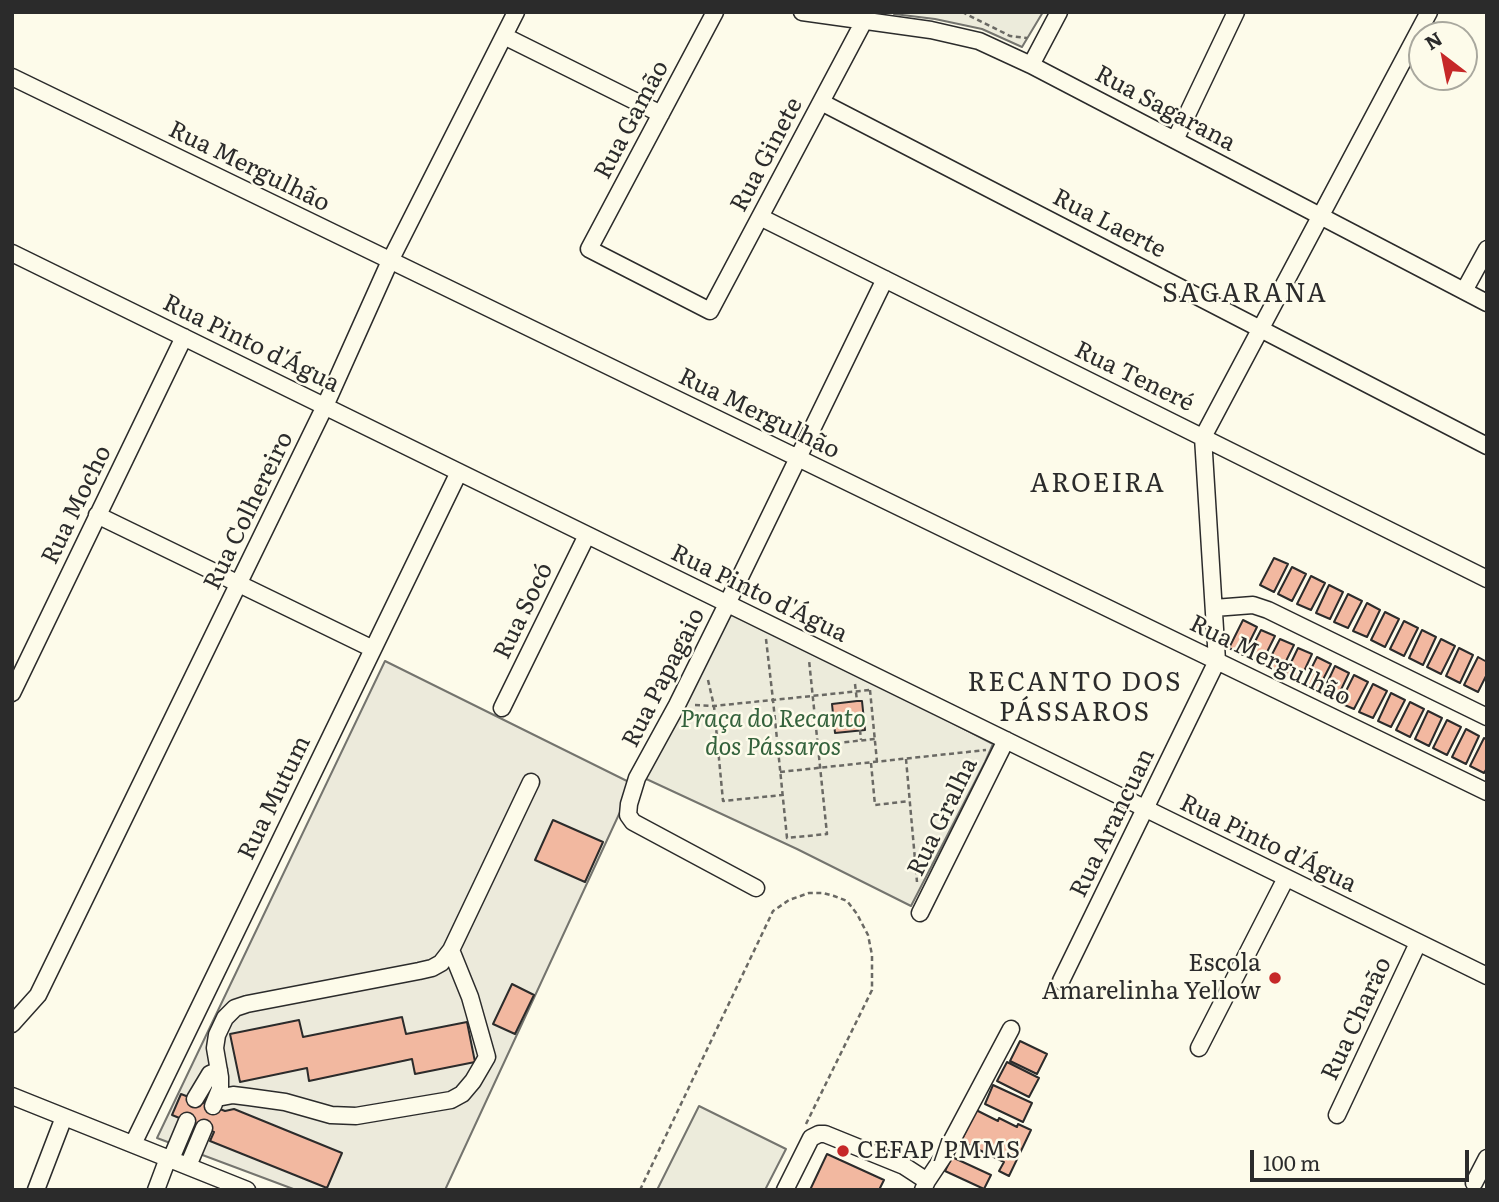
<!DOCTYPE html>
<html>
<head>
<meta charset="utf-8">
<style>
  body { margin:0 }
  #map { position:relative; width:1499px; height:1202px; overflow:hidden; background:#fdfbea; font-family:Literata,serif }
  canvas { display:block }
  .frame { position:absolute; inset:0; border:14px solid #2b2b2b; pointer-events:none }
  .north { position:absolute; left:1408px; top:21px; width:70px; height:70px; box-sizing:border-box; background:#fdfbea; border:2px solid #a9a89e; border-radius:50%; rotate:328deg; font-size:19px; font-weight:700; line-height:28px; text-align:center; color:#2b2b2b }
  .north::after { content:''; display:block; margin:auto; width:24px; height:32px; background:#c62828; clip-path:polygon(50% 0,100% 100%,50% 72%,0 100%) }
  .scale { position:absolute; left:1250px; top:1150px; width:219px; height:32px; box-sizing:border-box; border:4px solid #2b2b2b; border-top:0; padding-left:9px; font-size:21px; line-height:24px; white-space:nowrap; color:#2b2b2b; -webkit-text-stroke:5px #fdfbea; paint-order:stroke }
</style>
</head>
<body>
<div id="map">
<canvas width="1499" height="1202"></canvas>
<div class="frame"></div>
<div class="north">N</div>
<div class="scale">100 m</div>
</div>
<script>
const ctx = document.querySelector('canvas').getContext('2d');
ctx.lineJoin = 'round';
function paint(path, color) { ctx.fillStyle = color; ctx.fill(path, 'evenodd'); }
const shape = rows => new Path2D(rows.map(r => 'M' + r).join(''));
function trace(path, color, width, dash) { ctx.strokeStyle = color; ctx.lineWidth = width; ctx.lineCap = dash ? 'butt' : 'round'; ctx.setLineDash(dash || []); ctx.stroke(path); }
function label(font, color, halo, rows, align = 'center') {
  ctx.font = font + ' Literata,serif'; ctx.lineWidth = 5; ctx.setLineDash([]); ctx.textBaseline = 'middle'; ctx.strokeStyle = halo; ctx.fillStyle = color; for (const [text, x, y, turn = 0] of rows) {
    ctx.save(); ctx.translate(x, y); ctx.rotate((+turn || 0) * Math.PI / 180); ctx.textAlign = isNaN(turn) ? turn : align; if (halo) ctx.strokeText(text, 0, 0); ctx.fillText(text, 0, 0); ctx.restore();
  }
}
const green = shape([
  [895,12,1043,12,1022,47,982,29,935,19,894,14,895,12],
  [730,607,993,744,985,762,911,906,797,849,642,777,730,607],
  [699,1106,786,1149,765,1190,657,1190,699,1106]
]);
const parking = shape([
  [385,661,633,784,445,1190,296,1190,157,1138,385,661]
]);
const building = shape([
  [1274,558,1288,564,1274,592,1260,585,1274,558],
  [1292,567,1306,574,1292,601,1278,594,1292,567],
  [1311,576,1325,583,1311,610,1297,604,1311,576],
  [1329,585,1343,592,1330,619,1316,613,1329,585],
  [1348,594,1362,601,1348,628,1334,622,1348,594],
  [1367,603,1380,610,1367,637,1353,631,1367,603],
  [1385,612,1399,619,1385,647,1371,640,1385,612],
  [1243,620,1257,627,1243,655,1229,648,1243,620],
  [1404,621,1418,628,1404,656,1390,649,1404,621],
  [1261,630,1275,636,1261,664,1247,657,1261,630],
  [1422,630,1436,637,1423,665,1409,658,1422,630],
  [1280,639,1294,645,1280,673,1266,666,1280,639],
  [1441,639,1455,646,1441,674,1427,667,1441,639],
  [1298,648,1312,654,1299,682,1285,675,1298,648],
  [1459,648,1473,655,1460,683,1446,676,1459,648],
  [1317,657,1331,664,1317,691,1303,685,1317,657],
  [1478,657,1487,662,1487,674,1478,692,1464,685,1478,657],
  [1335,666,1349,673,1336,700,1322,694,1335,666],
  [1354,675,1368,682,1354,709,1340,703,1354,675],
  [1373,684,1387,691,1373,718,1359,712,1373,684],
  [1391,693,1405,700,1391,727,1378,721,1391,693],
  [857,701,862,701,865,730,835,733,832,704,857,701],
  [1410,702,1424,709,1410,737,1396,730,1410,702],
  [1428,711,1442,718,1429,746,1415,739,1428,711],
  [1447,720,1461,727,1447,755,1433,748,1447,720],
  [1466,729,1479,736,1466,764,1452,757,1466,729],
  [1484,738,1487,740,1487,768,1484,773,1470,766,1484,738],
  [553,820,603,842,585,882,535,860,553,820],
  [512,984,534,995,515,1034,493,1024,512,984],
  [402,1017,406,1034,467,1022,475,1062,415,1074,412,1059,309,1081,307,1068,240,1082,230,1034,299,1020,303,1037,402,1017],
  [1020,1041,1047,1054,1037,1074,1010,1061,1020,1041],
  [1007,1062,1039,1078,1029,1097,997,1081,1007,1062],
  [993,1085,1032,1103,1023,1122,985,1104,993,1085],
  [181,1094,225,1111,234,1109,342,1153,327,1188,210,1141,214,1132,172,1115,181,1094],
  [976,1110,998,1121,999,1118,1017,1127,1018,1124,1031,1130,1009,1176,999,1171,1004,1162,961,1141,976,1110],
  [827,1154,884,1180,879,1190,810,1190,827,1154],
  [952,1157,991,1175,984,1189,945,1171,952,1157]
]);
const path = shape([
  [962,12,1010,36,1027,38],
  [766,639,773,700,787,838,827,834,809,660],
  [708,680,714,706,723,801,782,795],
  [855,684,857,701],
  [870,690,877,762],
  [695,705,714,706,870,690],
  [860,730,861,740],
  [819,745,875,739],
  [906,759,917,882],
  [871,763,875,805,909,801],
  [780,772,986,750],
  [640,1190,773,911,789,900,809,893,823,893,834,896,847,901,857,914,868,935,872,955,872,990,806,1124]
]);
const minor = shape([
  [715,12,589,249,710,311,864,21],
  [802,12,931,30,979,41,1031,65,1487,303],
  [504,36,661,114],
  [1031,65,1059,12],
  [12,77,1487,792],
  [821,102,1487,446],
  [1175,140,1236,12],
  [760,217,1487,579],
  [12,253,1487,976],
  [1464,291,1487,249],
  [97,515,373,649],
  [1214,608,1253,605,1268,610,1487,717],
  [12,693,184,337],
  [502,708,587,535],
  [756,888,633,822,628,815,629,804,637,778,677,705,727,604,885,279],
  [920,913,1006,740],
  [1061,981,1217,661,1203,437,1429,12],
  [12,1024,38,995,325,406,390,261,516,12],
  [1199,1048,1286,878],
  [12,1096,247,1190],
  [217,1098,233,1095,249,1097,285,1102,331,1115,356,1116,451,1100,462,1094,473,1081,487,1057,470,997,451,950],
  [195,1099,210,1074,219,1070],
  [213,1106,220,1089,220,1077,215,1048,217,1035,225,1018,235,1008,247,1004,419,971,432,968,441,963,451,950,531,782],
  [1337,1115,1418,943],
  [133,1144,459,472],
  [171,1159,187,1121],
  [188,1166,204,1128],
  [927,1181,943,1157,1011,1029],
  [1474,1183,1487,1158],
  [36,1190,64,1117],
  [156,1190,168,1158],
  [785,1190,811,1138,819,1134,825,1134,904,1166,927,1181,923,1190]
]);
const markers = [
  [1275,978,7,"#c62828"],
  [843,1151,7,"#c62828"]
];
const streetNames = [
  ["Rua Sagarana",1165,109,28],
  ["Rua Gamão",632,120,-62],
  ["Rua Ginete",767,155,-62],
  ["Rua Mergulhão",249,167,26],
  ["Rua Laerte",1109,224,27],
  ["Rua Pinto d'Água",251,344,26],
  ["Rua Teneré",1134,377,26],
  ["Rua Mergulhão",759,414,26],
  ["Rua Mocho",77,505,-64],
  ["Rua Colhereiro",249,511,-64],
  ["Rua Pinto d'Água",759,594,26],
  ["Rua Socó",524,611,-64],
  ["Rua Mergulhão",1270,661,26],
  ["Rua Papagaio",664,678,-63],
  ["Rua Mutum",275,798,-64],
  ["Rua Gralha",943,817,-64],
  ["Rua Arancuan",1113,823,-64],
  ["Rua Pinto d'Água",1268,844,26],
  ["Rua Charão",1357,1019,-65]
];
const parkNames = [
  ["Praça do Recanto",773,720],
  ["dos Pássaros",773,748]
];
const poiNames = [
  ["Escola",1261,964],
  ["Amarelinha Yellow",1261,992],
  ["CEFAP/PMMS",857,1151,"left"]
];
const neighbourhoodNames = [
  ["SAGARANA",1245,294],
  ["AROEIRA",1098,484],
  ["RECANTO DOS",1075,683],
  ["PÁSSAROS",1075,713]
];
paint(green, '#ecebdb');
trace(green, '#74746e', 2);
paint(parking, '#eceadb');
trace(parking, '#74746e', 2);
paint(building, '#f2b8a0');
trace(building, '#2b2b2b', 2);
trace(minor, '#2b2b2b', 19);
trace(path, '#6a6964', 2.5, [5, 3.5]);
trace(minor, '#fdfbea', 16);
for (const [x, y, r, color] of markers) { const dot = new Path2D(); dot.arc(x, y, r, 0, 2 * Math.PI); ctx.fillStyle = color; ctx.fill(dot); trace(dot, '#fdfbea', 2.5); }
label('24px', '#2b2b2b', '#fdfbea', streetNames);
label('italic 24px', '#34623c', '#fdfbea', parkNames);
label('24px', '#2b2b2b', '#fdfbea', poiNames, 'right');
ctx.letterSpacing = '2px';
label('26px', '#2b2b2b', '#fdfbea', neighbourhoodNames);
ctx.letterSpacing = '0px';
</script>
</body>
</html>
